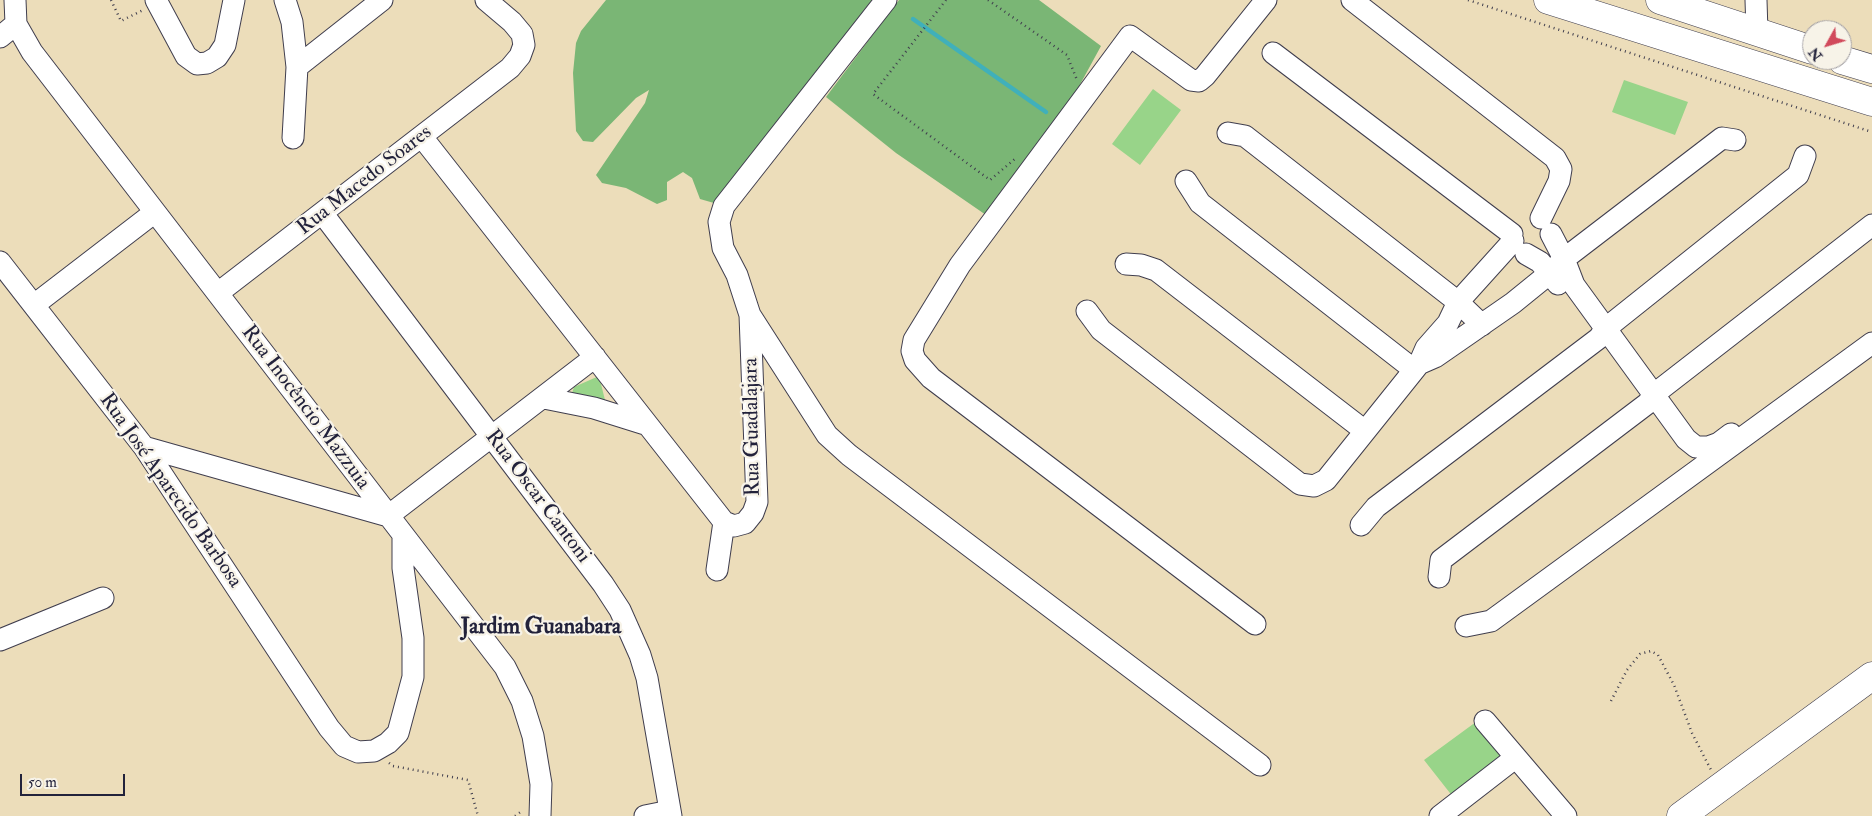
<!DOCTYPE html>
<html>
<head>
<meta charset="utf-8">
<style>
  body { margin:0 }
  #map { position:relative; width:1872px; height:816px; overflow:hidden; background:#ecddba; font-family:"IM FELL Double Pica",serif }
  canvas { display:block }
  .north { position:absolute; left:1802px; top:20px; width:50px; height:50px; box-sizing:border-box; background:#f7f3e8; border:1px solid #a29fa3; border-radius:50%; rotate:231deg; font-size:14px; font-weight:700; line-height:20px; text-align:center; color:#22223b }
  .north::after { content:''; display:block; margin:auto; width:18px; height:22px; background:#d1495b; clip-path:polygon(50% 0,100% 100%,50% 72%,0 100%) }
  .scale { position:absolute; left:20px; top:774px; width:105px; height:22px; box-sizing:border-box; border:2px solid #22223b; border-top:0; padding-left:6px; font-size:15px; line-height:18px; white-space:nowrap; color:#22223b; -webkit-text-stroke:4px #f7f3e8; paint-order:stroke }
</style>
</head>
<body>
<div id="map">
<canvas width="1872" height="816"></canvas>
<div class="north">N</div>
<div class="scale">50 m</div>
</div>
<script>
const ctx = document.querySelector('canvas').getContext('2d');
ctx.lineJoin = 'round';
function paint(path, color) { ctx.fillStyle = color; ctx.fill(path, 'evenodd'); }
const shape = rows => new Path2D(rows.map(r => 'M' + r).join(''));
function trace(path, color, width, dash) { ctx.strokeStyle = color; ctx.lineWidth = width; ctx.lineCap = dash ? 'butt' : 'round'; ctx.setLineDash(dash || []); ctx.stroke(path); }
function label(font, color, halo, rows, align = 'center') {
  ctx.font = font + ' "IM FELL Double Pica",serif'; ctx.lineWidth = 4.5; ctx.setLineDash([]); ctx.textBaseline = 'middle'; ctx.strokeStyle = halo; ctx.fillStyle = color; for (const [text, x, y, turn = 0] of rows) {
    ctx.save(); ctx.translate(x, y); ctx.rotate((+turn || 0) * Math.PI / 180); ctx.textAlign = isNaN(turn) ? turn : align; if (halo) ctx.strokeText(text, 0, 0); ctx.fillText(text, 0, 0); ctx.restore();
  }
}
const green = shape([
  [1624,80,1688,102,1675,135,1612,112],
  [1153,89,1181,110,1140,165,1112,144],
  [599,376,607,408,570,399,574,387],
  [1480,719,1514,758,1457,802,1424,760]
]);
const forest = shape([
  [606,0,872,0,714,203,700,199,692,178,683,172,667,182,667,200,657,204,626,188,602,183,596,175,645,103,649,90,636,98,593,142,583,141,576,131,573,73,576,43,581,31],
  [899,0,1039,0,1101,46,1071,101,986,215,896,153,826,97]
]);
const stream = shape([
  [913,19,1046,112]
]);
const path = shape([
  [111,0,121,21,143,10],
  [946,0,873,94,990,180,1016,158],
  [988,0,1067,55,1077,80],
  [1468,0,1872,132],
  [1611,701,1627,670,1640,654,1651,651,1658,655,1674,685,1692,733,1711,770],
  [389,763,393,766,468,780,478,816],
  [515,816,522,811]
]);
const minor = shape([
  [15,0,16,24,32,52,505,667,522,701,533,736,541,784,540,816],
  [156,0,186,56,197,64,207,63,217,57,225,45,234,0],
  [285,0,292,22,297,67,293,138],
  [1352,0,1555,158,1561,169,1559,181,1541,218],
  [1756,0,1757,32],
  [0,37,16,24],
  [1273,53,1512,234],
  [297,67,382,0],
  [1228,133,1245,136,1458,302,1482,325],
  [422,137,724,522,734,526,745,523,753,513,757,502,750,315,737,275,723,248,719,222,724,206,886,0],
  [1186,181,1200,203,1413,369],
  [323,214,603,584,620,610,640,655,647,678,671,816],
  [1551,234,1564,259,1574,285,1686,439,1696,447,1708,447,1719,443,1731,434],
  [1526,254,1540,262,1558,284],
  [0,262,144,447,329,728,344,746,358,752,374,751,388,743,398,733,413,677,413,638,403,568,403,535],
  [1126,264,1141,265,1156,270,1365,431],
  [218,293,510,68,520,56,524,45,522,34,512,22,486,0],
  [34,305,155,212],
  [1087,311,1101,330,1300,484,1314,486,1326,480,1419,364,1435,357,1513,303,1550,273,1564,259,1722,138,1735,140],
  [750,315,827,435,849,455,1260,765],
  [1419,364,1426,348,1448,323,1458,302,1513,241],
  [544,398,594,408,645,424],
  [144,447,388,516,595,357],
  [1361,525,1376,507,1599,338,1605,329,1798,175,1805,156],
  [717,570,724,522],
  [1439,577,1441,560,1648,403,1653,395,1872,225],
  [1255,624,931,378,915,360,912,351,914,340,960,265,1130,36,1191,80,1199,81,1205,76,1266,0],
  [1466,626,1491,621,1872,343],
  [0,640,103,598],
  [1485,721,1566,816],
  [645,816,670,811],
  [1440,816,1515,758]
]);
const major = shape([
  [1548,0,1872,102],
  [1660,0,1812,50],
  [1842,60,1872,69],
  [1681,816,1872,676]
]);
const streetNames = [
  ["Rua Macedo Soares",365,181,-38],
  ["Rua Inocêncio Mazzuia",305,408,53],
  ["Rua Guadalajara",753,427,-91],
  ["Rua José Aparecido Barbosa",170,491,55],
  ["Rua Oscar Cantoni",537,497,53]
];
const neighbourhoodNames = [
  ["Jardim Guanabara",541,628]
];
paint(green, '#98d489');
paint(forest, '#7ab675');
trace(stream, '#40b0ba', 4.5);
trace(minor, '#403e4e', 23);
trace(major, '#403e4e', 29);
trace(path, '#403e4e', 2.5, [1, 4]);
trace(minor, '#fff', 21);
trace(major, '#fff', 28);
label('21px', '#22223b', '#f7f3e8', streetNames);
label('bold 22px', '#22223b', '#f7f3e8', neighbourhoodNames);
</script>
</body>
</html>
